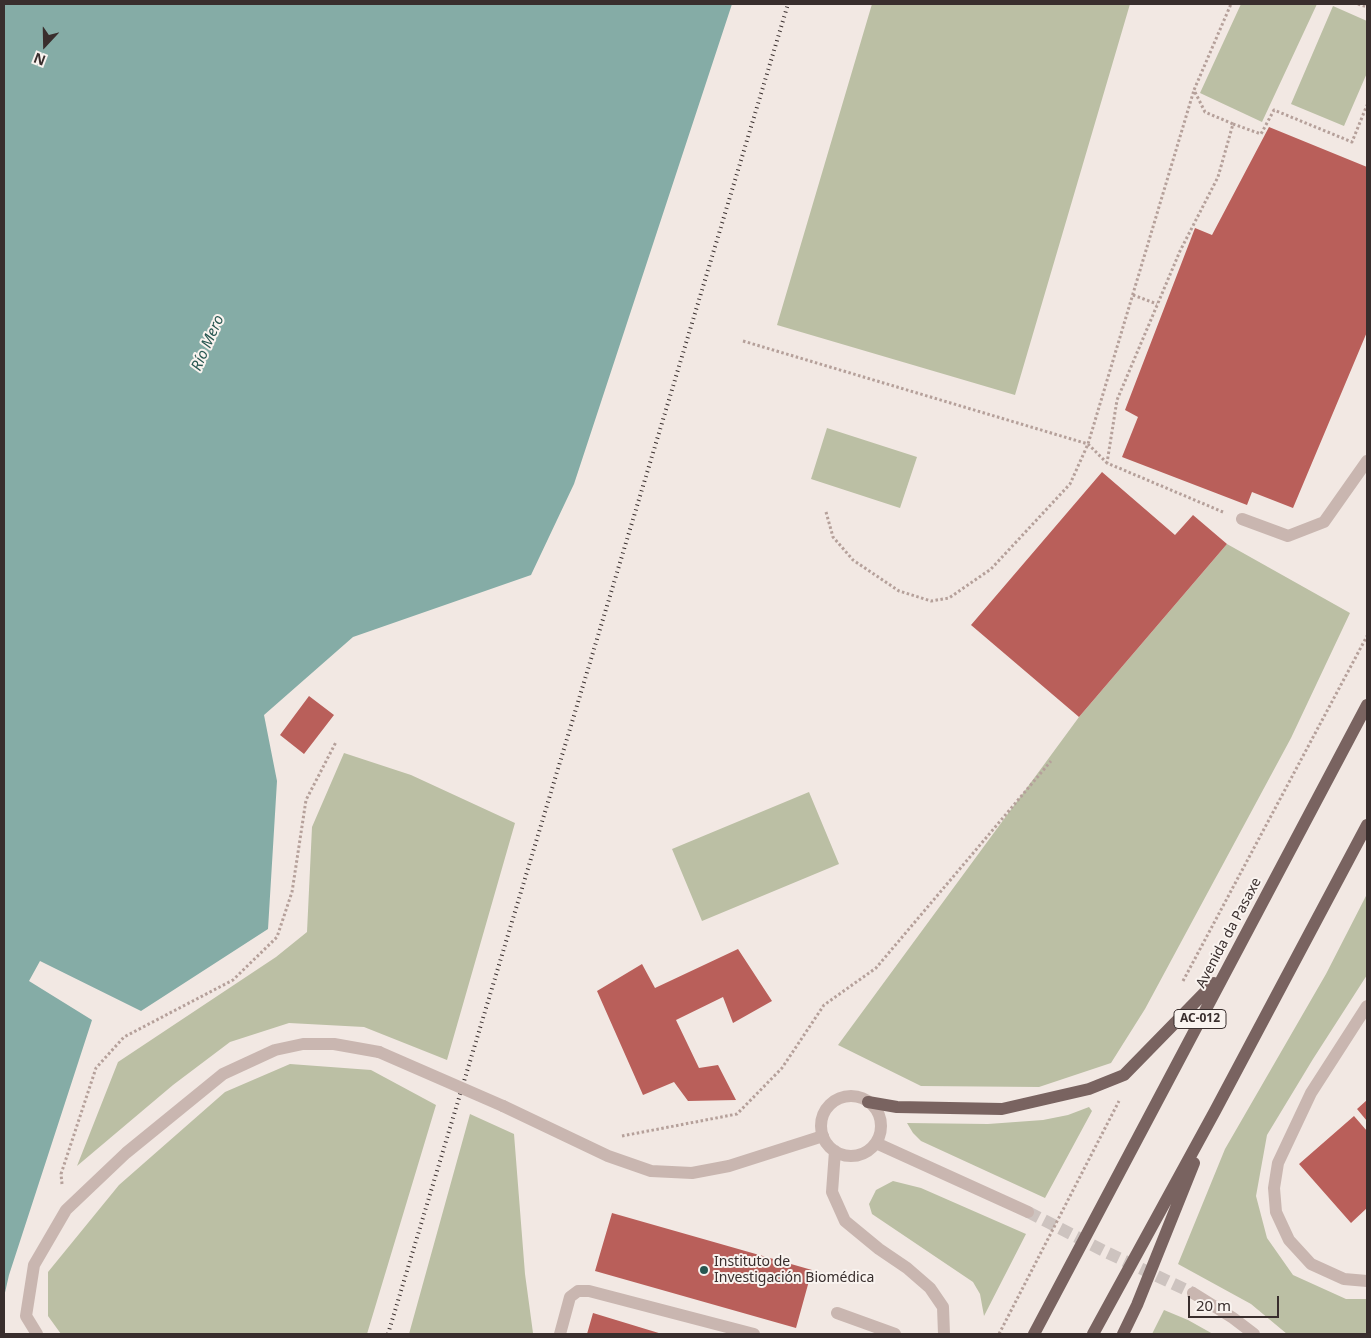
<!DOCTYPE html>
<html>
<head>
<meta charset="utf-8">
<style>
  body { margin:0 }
  #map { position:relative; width:1371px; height:1338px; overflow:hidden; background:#f2e8e3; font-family:"Noto Sans",sans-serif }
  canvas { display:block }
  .frame { position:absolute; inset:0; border:5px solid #392e2d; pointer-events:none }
  .north { position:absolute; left:20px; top:20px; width:50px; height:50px; -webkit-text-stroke:4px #f9f3ef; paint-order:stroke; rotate:201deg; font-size:14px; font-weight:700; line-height:20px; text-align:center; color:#392e2d }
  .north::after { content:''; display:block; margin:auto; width:18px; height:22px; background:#392e2d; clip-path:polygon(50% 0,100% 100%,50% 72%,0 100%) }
  .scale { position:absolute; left:1188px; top:1296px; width:91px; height:22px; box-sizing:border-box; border:2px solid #392e2d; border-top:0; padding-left:6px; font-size:15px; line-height:18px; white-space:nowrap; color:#392e2d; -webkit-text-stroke:4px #f9f3ef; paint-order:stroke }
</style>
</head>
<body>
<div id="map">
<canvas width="1371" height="1338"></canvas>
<div class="frame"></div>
<div class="north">N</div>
<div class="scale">20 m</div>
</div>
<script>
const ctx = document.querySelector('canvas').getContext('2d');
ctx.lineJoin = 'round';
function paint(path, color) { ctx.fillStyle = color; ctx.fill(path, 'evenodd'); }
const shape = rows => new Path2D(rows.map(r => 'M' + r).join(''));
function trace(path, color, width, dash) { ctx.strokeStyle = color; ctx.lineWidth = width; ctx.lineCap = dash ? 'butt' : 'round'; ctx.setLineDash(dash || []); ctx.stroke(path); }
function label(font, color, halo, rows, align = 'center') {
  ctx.font = font + ' "Noto Sans",sans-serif'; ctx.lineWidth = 4; ctx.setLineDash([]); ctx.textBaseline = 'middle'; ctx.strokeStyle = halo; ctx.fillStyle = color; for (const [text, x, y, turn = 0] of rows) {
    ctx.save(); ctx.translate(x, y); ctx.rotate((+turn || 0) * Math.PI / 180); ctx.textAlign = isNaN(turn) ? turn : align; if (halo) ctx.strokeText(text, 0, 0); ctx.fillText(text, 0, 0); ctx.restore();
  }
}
const green = shape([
  [872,4,1130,4,1015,395,777,325],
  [1241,4,1317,4,1262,122,1200,93],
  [1333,6,1367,21,1367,73,1344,126,1291,104],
  [827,428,917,457,900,508,811,479],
  [1227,544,1350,613,1291,738,1145,1009,1111,1063,1039,1087,921,1086,838,1045,1079,717],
  [344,753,411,775,515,823,447,1060,364,1027,289,1023,230,1042,173,1085,77,1166,118,1062,276,957,307,932,312,827],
  [809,792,839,864,702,921,672,849],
  [1367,894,1367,975,1313,1059,1267,1135,1256,1196,1267,1238,1293,1275,1346,1299,1367,1299,1367,1334,1287,1334,1251,1304,1178,1264,1225,1149,1326,974],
  [290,1064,371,1070,436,1105,367,1334,61,1334,48,1316,48,1272,119,1185,225,1092],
  [1089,1107,1092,1111,1045,1198,921,1141,913,1133,907,1123,988,1124,1043,1120,1068,1115],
  [470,1114,514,1134,525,1274,533,1333,532,1334,409,1334],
  [893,1181,921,1188,1026,1234,984,1316,980,1294,973,1282,872,1214,869,1204,876,1190],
  [1164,1310,1188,1320,1213,1334,1152,1334]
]);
const water = shape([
  [4,4,732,4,574,484,531,575,353,637,264,715,277,781,268,929,141,1011,40,961,29,981,92,1020,9,1275,4,1297]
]);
const building = shape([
  [1269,127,1367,167,1367,332,1293,508,1252,492,1247,505,1122,457,1138,417,1125,410,1195,228,1212,235],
  [1102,472,1175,535,1193,515,1227,544,1079,717,971,625],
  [309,696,334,715,304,754,280,735],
  [738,949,772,1001,733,1023,723,997,676,1020,699,1068,718,1065,736,1100,688,1101,674,1082,643,1095,597,991,642,964,655,988],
  [1367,1100,1367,1121,1357,1109],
  [1354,1116,1367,1131,1367,1208,1351,1223,1299,1164],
  [612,1213,812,1270,796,1328,595,1271],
  [593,1313,662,1334,587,1334]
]);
const minorTunnel = shape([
  [1028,1212,1108,1253,1193,1293]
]);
const path = shape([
  [1358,4,1367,7],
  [1233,124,1261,134,1274,110,1352,142,1367,105],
  [1133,295,1157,304],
  [743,341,1088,444,1107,463],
  [826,512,833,537,853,560,899,591,931,601,949,598,991,569,1070,484,1088,444,1194,90],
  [1223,512,1107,463,1117,400,1180,251,1218,177,1233,124,1205,112,1194,90,1231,4],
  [1183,981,1367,636],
  [622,1136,737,1114,782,1068,824,1005,876,968,1051,761],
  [62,1184,61,1174,96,1068,124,1037,233,980,277,937,292,892,306,800,336,742],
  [999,1334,1119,1101]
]);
const service = shape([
  [1242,519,1288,536,1324,522,1367,461],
  [503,1106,608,1156,651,1171,692,1173,729,1166,823,1136],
  [837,1313,895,1334],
  [37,1334,26,1316,34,1265,66,1210,126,1153,223,1074,275,1050,303,1044,334,1044,379,1052]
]);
const minor = shape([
  [1367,1006,1311,1093,1278,1163,1274,1188,1276,1212,1289,1240,1311,1264,1344,1279,1367,1281],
  '821 1126a30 30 0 1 1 60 0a30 30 0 1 1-60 0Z',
  [876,1143,1028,1212],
  [835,1151,832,1192,845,1221,879,1249,907,1268,930,1288,943,1307,944,1334],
  [1193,1293,1233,1318,1254,1334],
  [560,1334,570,1297,578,1291,589,1291,754,1334]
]);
const primary = shape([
  [868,1102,897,1107,1002,1109,1089,1089,1124,1075,1214,983],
  [1034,1334,1367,705],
  [1093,1334,1215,1111,1367,825],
  [1123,1334,1137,1305,1194,1163]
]);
const rail = shape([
  [388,1334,788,4]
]);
const serviceBridge = shape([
  [379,1052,503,1106]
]);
const markers = [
  [704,1270,5,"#275650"]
];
const shields = [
  [1200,1019,52]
];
const shieldNames = [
  ["AC-012",1200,1019]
];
const streetNames = [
  ["Avenida da Pasaxe",1229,933,-62]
];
const poiNames = [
  ["Instituto de",714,1262],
  ["Investigación Biomédica",714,1278]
];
const waterNames = [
  ["Río Mero",208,343,-66]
];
paint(green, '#bbbfa4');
paint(water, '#85aca6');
paint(building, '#b95f5a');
trace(minorTunnel, '#cdc3bf', 12, [12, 6]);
trace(path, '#b5a09a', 3, [2.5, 2.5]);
trace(service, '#c9b6b0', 12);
trace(minor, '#c9b6b0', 12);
trace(primary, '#796360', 12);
trace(rail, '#392e2d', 4, [1, 4]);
trace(serviceBridge, '#c9b6b0', 12);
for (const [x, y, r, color] of markers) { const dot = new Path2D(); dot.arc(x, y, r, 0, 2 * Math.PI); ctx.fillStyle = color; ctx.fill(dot); trace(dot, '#f9f3ef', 2); }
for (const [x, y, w] of shields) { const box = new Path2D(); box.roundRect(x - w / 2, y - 9.5, w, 19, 4); ctx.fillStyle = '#f9f3ef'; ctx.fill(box); trace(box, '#392e2d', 1); }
label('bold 12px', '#392e2d', null, shieldNames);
label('14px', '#392e2d', '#f9f3ef', streetNames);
label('14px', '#392e2d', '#f9f3ef', poiNames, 'left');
label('italic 15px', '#275650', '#f9f3ef', waterNames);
</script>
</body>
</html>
